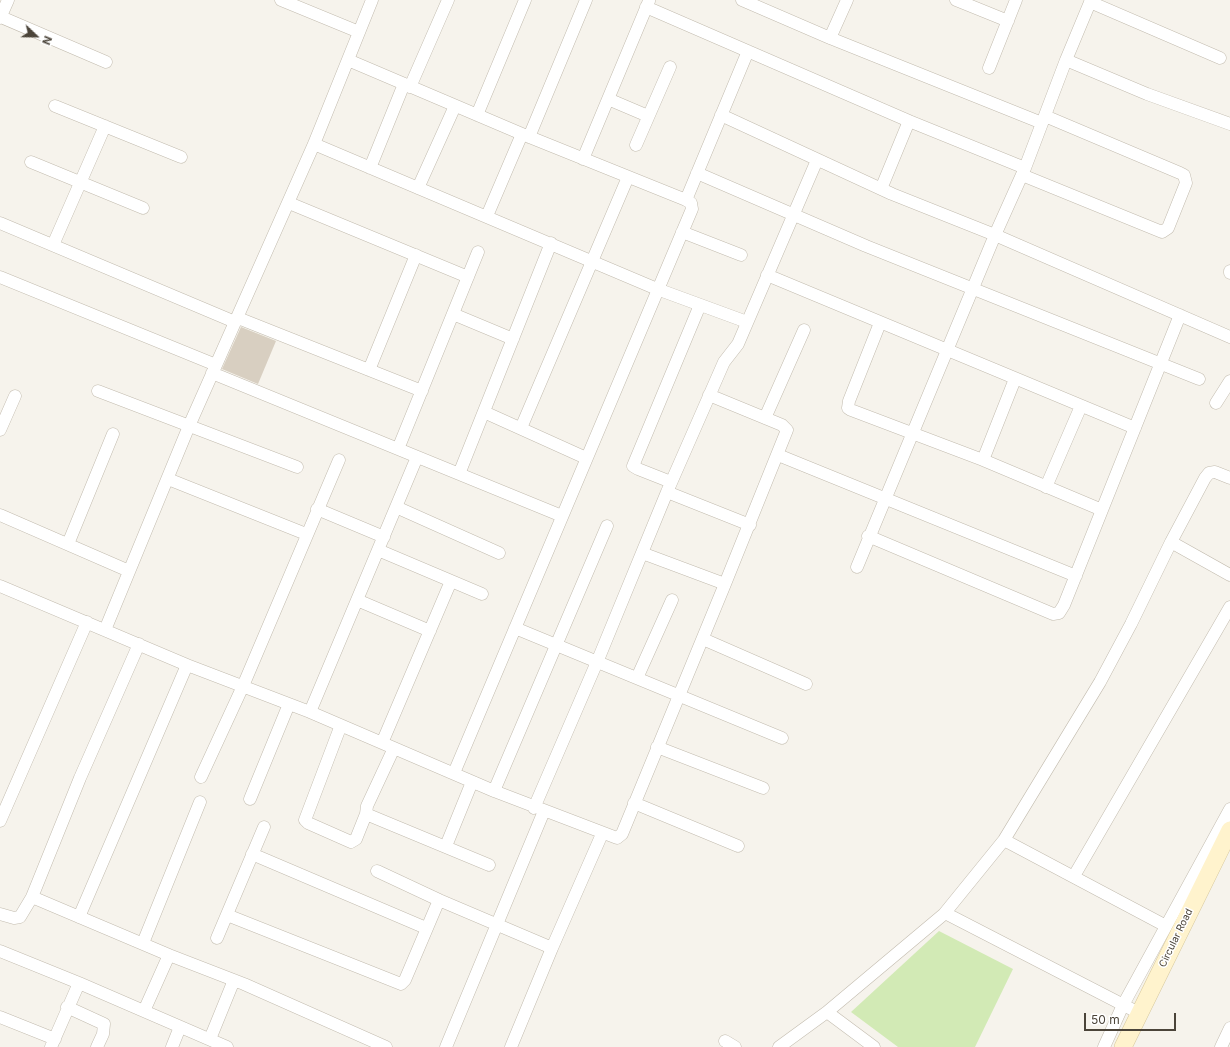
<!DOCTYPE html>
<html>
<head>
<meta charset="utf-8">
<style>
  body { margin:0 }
  #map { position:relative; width:1230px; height:1047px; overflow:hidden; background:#f6f3ec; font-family:Inter,sans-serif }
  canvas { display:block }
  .north { position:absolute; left:16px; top:16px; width:40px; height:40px; -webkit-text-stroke:3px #fff; paint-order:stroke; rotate:112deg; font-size:11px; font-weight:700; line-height:16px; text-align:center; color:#4b4439 }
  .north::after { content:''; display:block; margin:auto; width:14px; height:18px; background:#4b4439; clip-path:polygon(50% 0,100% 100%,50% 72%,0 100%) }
  .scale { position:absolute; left:1084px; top:1013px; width:92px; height:18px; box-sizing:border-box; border:2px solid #4b4439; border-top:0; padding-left:5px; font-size:12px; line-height:14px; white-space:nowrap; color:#4b4439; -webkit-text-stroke:3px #fff; paint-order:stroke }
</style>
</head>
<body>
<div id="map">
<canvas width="1230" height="1047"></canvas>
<div class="north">N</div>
<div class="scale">50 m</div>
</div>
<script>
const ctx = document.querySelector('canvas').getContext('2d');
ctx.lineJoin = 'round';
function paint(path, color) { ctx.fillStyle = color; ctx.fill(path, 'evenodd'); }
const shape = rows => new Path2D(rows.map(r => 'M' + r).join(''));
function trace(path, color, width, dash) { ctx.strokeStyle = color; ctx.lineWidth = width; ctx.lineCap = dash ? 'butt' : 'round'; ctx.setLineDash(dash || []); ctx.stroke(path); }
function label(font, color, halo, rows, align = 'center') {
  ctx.font = font + ' Inter,sans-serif'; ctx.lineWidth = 3; ctx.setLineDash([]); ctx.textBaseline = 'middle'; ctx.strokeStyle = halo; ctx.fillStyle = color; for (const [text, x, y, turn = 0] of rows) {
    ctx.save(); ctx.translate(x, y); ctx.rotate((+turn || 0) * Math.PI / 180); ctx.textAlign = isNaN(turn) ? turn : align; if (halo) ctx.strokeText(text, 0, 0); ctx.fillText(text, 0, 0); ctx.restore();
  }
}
const green = shape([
  [939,931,1013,969,975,1047,898,1047,851,1012]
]);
const building = shape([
  [241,327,276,341,258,384,222,369]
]);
const minor = shape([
  [281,0,359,32],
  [742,0,830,38],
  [847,0,830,38,1042,123],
  [956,0,1008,21],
  [1090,2,1220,58],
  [646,7,909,121,1025,168],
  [1,17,106,62],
  [0,18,8,0],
  [348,60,522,134,686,200],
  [1066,60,1147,94,1230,124],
  [989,68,1016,0],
  [410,87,448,0],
  [608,99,648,116],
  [55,106,181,157],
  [477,115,525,0],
  [721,115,892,194,995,235,1230,337],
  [529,137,586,0],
  [314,144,657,289,747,322],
  [636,145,670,67],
  [583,159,649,1],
  [31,162,143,208],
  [370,168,404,84],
  [697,173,866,246,1199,379],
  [1022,175,1162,232,1168,228,1186,183,1184,175,1180,173,1045,116],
  [418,188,455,106],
  [881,189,909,121],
  [289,203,468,277],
  [487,216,522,134],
  [0,223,235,322],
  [682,232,741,255],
  [53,245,105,126],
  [1230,271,1230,273],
  [767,275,1135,428],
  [0,277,216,365],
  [453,314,513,339],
  [238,318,422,391],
  [880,323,849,401,848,408,851,410,983,460,1102,510],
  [369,370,416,255],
  [212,373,562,516],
  [98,391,297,467],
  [1216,403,1230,381],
  [484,412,586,458],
  [765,418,804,330],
  [521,428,628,177],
  [0,430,15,396],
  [398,449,478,252],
  [778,455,1076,576],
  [983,460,1015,379],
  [459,474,551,243],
  [168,479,306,534],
  [671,482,638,469,633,466,700,305],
  [1046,487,1081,406],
  [667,492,750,525],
  [396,507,499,553],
  [317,509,384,537],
  [0,515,129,571],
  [868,536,1053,614,1059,613,1064,605,1180,315],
  [1171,542,1205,478,1209,473,1215,472,1230,478],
  [68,544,113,434],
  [378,550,482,594],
  [642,553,725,584],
  [857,567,995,235,1025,168,1066,60,1091,0],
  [0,586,187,665,310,712,494,791,617,838,622,834,725,584,787,430,782,425,709,395],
  [357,600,430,631],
  [515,628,782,738],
  [105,630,189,426,314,144,372,0],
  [703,639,806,684],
  [637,678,672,600],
  [310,712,417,457],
  [341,725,305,820,308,823,351,842,356,839,366,814],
  [382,743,451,581],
  [657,747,763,788],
  [394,748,367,806,366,814,489,865],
  [454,773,692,209,691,203,686,200,748,51],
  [201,777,243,686,339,460],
  [494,791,607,526],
  [250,799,289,704],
  [634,803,738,846],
  [534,808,600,655,667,492,724,362,738,344,817,160],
  [0,821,87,622],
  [1004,840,1166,926],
  [446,846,472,782],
  [252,854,426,928],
  [377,871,439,900,552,948,511,1047],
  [1074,876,1230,607],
  [32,897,169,955,244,984,386,1047],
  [945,913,1139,1013],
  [0,914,14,918,20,917,32,897,80,778,139,644],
  [227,915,401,984,405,980,439,900],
  [79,917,187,665],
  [217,938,264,827],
  [143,943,200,802],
  [552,948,602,834],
  [0,951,79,983,227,1047],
  [67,1007,104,1024,103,1034,97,1047],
  [144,1011,169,955],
  [827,1012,874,1047],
  [0,1017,55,1039],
  [210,1039,234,980],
  [725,1041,735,1047],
  [51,1047,79,983],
  [172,1047,180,1027],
  [446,1047,544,811],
  [779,1047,827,1012,944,914,1004,840,1100,682,1131,624,1171,542,1230,575],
  [1104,1047,1123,1005,1230,809],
  [1221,1047,1230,1028]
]);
const secondary = shape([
  [1123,1047,1230,830]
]);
const streetNames = [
  ["Circular Road",1176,938,-64]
];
paint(green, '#d2eab5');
paint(building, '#d8cfc1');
trace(minor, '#c2bbae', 13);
trace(secondary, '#d6c79b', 18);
trace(minor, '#fff', 12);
trace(secondary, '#fff3cd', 17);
label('10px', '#4b4439', '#fff', streetNames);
</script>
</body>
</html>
